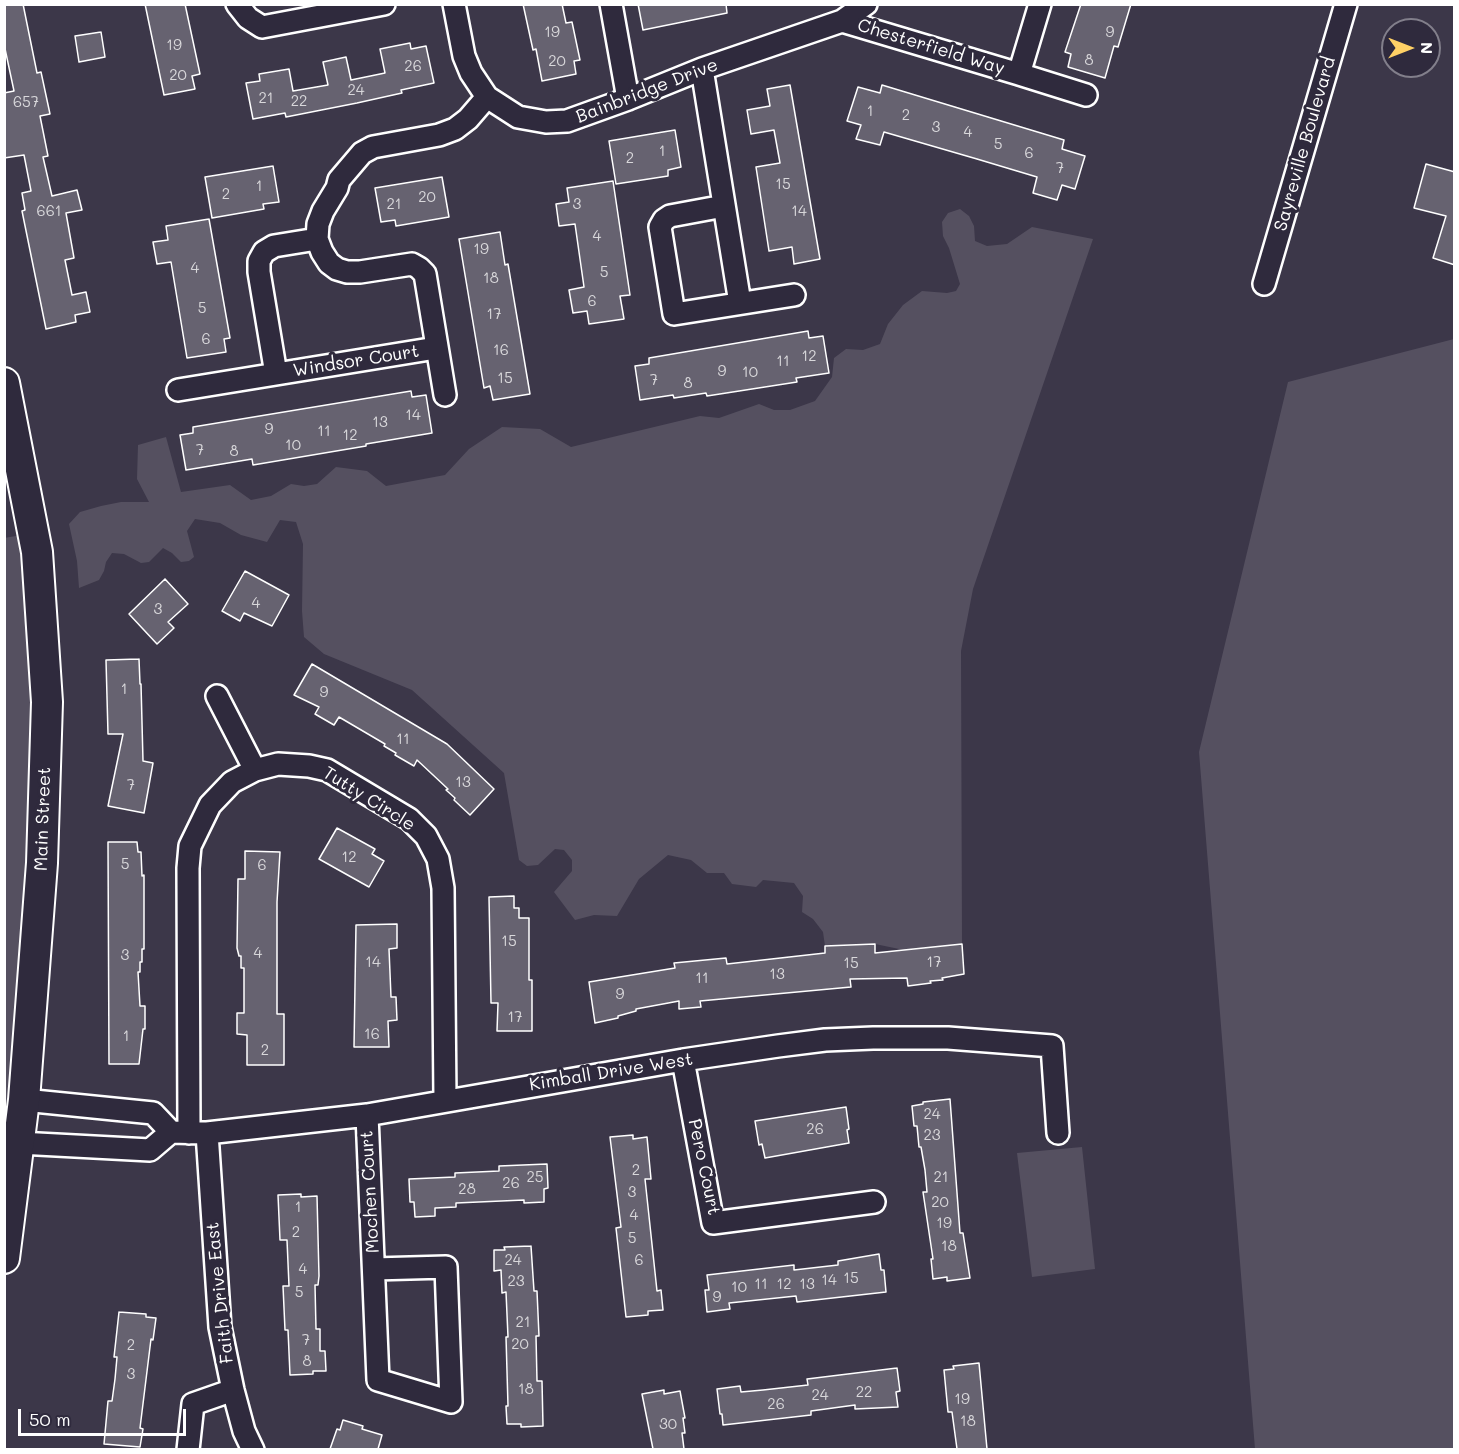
<!DOCTYPE html>
<html>
<head>
<meta charset="utf-8">
<style>
  body { margin:0 }
  #map { position:relative; width:1459px; height:1454px; overflow:hidden; background:#3c3749; font-family:Mali,sans-serif }
  canvas { display:block }
  .frame { position:absolute; inset:0; border:6px solid #fff; pointer-events:none }
  .north { position:absolute; left:1381px; top:18px; width:60px; height:60px; box-sizing:border-box; background:#2f2a3d; border:2px solid #827f8b; border-radius:50%; rotate:90deg; font-size:16px; font-weight:700; line-height:24px; text-align:center; color:#fff }
  .north::after { content:''; display:block; margin:auto; width:21px; height:27px; background:#ffd166; clip-path:polygon(50% 0,100% 100%,50% 72%,0 100%) }
  .scale { position:absolute; left:18px; top:1409px; width:168px; height:27px; box-sizing:border-box; border:3px solid #fff; border-top:0; padding-left:8px; font-size:18px; line-height:21px; white-space:nowrap; color:#fff; -webkit-text-stroke:4px #2f2a3d; paint-order:stroke }
</style>
</head>
<body>
<div id="map">
<canvas width="1459" height="1454"></canvas>
<div class="frame"></div>
<div class="north">N</div>
<div class="scale">50 m</div>
</div>
<script>
const ctx = document.querySelector('canvas').getContext('2d');
ctx.lineJoin = 'round';
function paint(path, color) { ctx.fillStyle = color; ctx.fill(path, 'evenodd'); }
const shape = rows => new Path2D(rows.map(r => 'M' + r).join(''));
function trace(path, color, width, dash) { ctx.strokeStyle = color; ctx.lineWidth = width; ctx.lineCap = dash ? 'butt' : 'round'; ctx.setLineDash(dash || []); ctx.stroke(path); }
function label(font, color, halo, rows, align = 'center') {
  ctx.font = font + ' Mali,sans-serif'; ctx.lineWidth = 6; ctx.setLineDash([]); ctx.textBaseline = 'middle'; ctx.strokeStyle = halo; ctx.fillStyle = color; for (const [text, x, y, turn = 0] of rows) {
    ctx.save(); ctx.translate(x, y); ctx.rotate((+turn || 0) * Math.PI / 180); ctx.textAlign = isNaN(turn) ? turn : align; if (halo) ctx.strokeText(text, 0, 0); ctx.fillText(text, 0, 0); ctx.restore();
  }
}
const green = shape([
  [960,209,969,216,974,226,975,241,987,246,1007,244,1032,227,1093,239,973,589,961,651,962,944,904,950,875,944,825,946,823,932,813,919,802,912,803,896,794,883,763,880,756,887,732,884,724,873,707,873,691,860,668,855,639,879,617,916,594,915,575,920,554,892,572,871,572,860,564,850,555,849,538,865,527,866,519,860,504,773,412,690,324,654,304,637,302,611,303,544,296,522,280,520,267,542,241,535,220,523,195,519,187,531,194,557,189,561,181,562,172,553,163,548,149,562,141,563,124,554,112,553,106,562,104,571,99,580,79,588,77,561,69,524,80,512,101,506,121,502,149,502,137,479,138,445,166,437,181,492,230,485,251,500,271,496,291,484,304,486,317,484,336,467,367,471,386,486,445,475,469,449,502,427,540,429,571,447,700,416,719,418,759,404,774,410,790,410,815,401,832,377,834,358,846,349,863,350,880,344,888,324,903,305,922,291,947,293,956,291,960,284,949,248,943,236,942,222,948,213],
  [1454,339,1454,1449,1255,1449,1199,752,1288,382],
  [34,533,47,702,5,1258,4,538],
  [1082,1147,1095,1269,1032,1277,1017,1153]
]);
const building = shape([
  [4,4,23,4,37,73,41,72,50,114,40,116,48,156,43,157,52,196,77,190,82,210,66,213,74,258,65,260,72,295,86,292,90,312,75,315,76,322,46,329,22,211,25,210,22,193,31,191,24,155,4,158,4,93,14,91,4,44,4,4],
  [145,4,185,4,200,74,192,76,195,89,164,95,145,4],
  [523,4,562,4,566,23,572,22,580,60,574,61,576,74,542,81,536,49,533,50,523,4],
  [638,4,726,4,727,13,643,30,638,4],
  [1081,4,1131,4,1118,47,1114,46,1105,78,1068,67,1071,54,1065,52,1081,4],
  [101,32,105,57,79,62,75,36,101,32],
  [410,43,411,49,426,46,434,83,401,90,402,93,357,103,286,117,285,113,253,119,246,83,260,81,259,74,289,69,293,91,328,85,323,62,346,57,351,80,385,73,380,49,410,43],
  [790,85,820,259,794,264,792,247,769,251,756,167,780,163,774,130,751,134,747,110,770,106,767,89,790,85],
  [882,85,1064,140,1062,149,1085,156,1075,189,1062,185,1057,200,1033,193,1037,177,977,159,884,132,880,145,856,139,861,125,847,121,858,87,880,93,882,85],
  [675,130,681,167,668,170,668,176,616,184,609,141,675,130],
  [1426,164,1455,172,1455,265,1433,258,1446,216,1414,208,1426,164],
  [273,166,279,202,263,204,264,209,212,218,205,177,273,166],
  [442,177,449,217,396,226,395,220,381,222,375,188,442,177],
  [613,181,630,295,620,296,624,319,589,324,587,311,573,313,569,290,584,287,575,224,559,226,556,204,569,202,567,188,613,181],
  [209,219,230,338,224,339,226,352,187,358,171,262,157,264,153,242,168,240,166,226,209,219],
  [500,232,505,265,508,264,530,394,493,400,490,386,484,388,459,239,500,232],
  [808,331,809,338,823,336,829,373,796,378,797,382,707,396,706,393,674,398,673,395,640,400,635,366,649,364,649,358,808,331],
  [411,391,412,397,426,395,432,433,366,444,366,446,253,465,252,459,186,470,180,435,193,433,193,427,411,391],
  [245,571,289,595,272,626,244,613,240,621,222,611,245,571],
  [165,579,188,604,168,622,174,628,157,644,129,614,165,579],
  [139,659,140,684,141,684,143,761,153,763,144,813,108,806,123,734,108,734,106,660,139,659],
  [312,664,447,744,494,789,470,815,454,800,455,798,446,790,448,789,417,760,414,766,395,755,396,753,384,746,385,744,339,717,334,725,315,714,319,707,294,695,312,664],
  [337,828,375,849,372,854,384,861,369,887,319,859,337,828],
  [108,842,137,842,138,852,141,852,142,876,144,875,144,949,142,949,142,962,140,962,140,972,138,972,140,1006,145,1006,145,1029,143,1029,139,1064,109,1064,108,842],
  [245,851,280,852,277,902,277,1014,284,1014,284,1065,247,1065,247,1035,237,1034,237,1013,244,1013,244,968,241,968,241,956,239,956,237,948,238,879,245,879,245,851],
  [514,896,514,908,519,908,519,918,529,918,529,980,532,980,532,1031,497,1031,498,1003,491,1003,489,897,514,896],
  [397,924,397,948,389,949,391,997,396,997,397,1020,388,1021,389,1047,354,1047,356,925,397,924],
  [875,944,875,953,962,944,964,974,942,978,943,980,930,981,931,983,908,986,907,978,850,979,851,987,700,1001,701,1007,679,1009,679,1001,636,1009,636,1011,618,1016,618,1018,595,1023,589,982,675,968,674,963,726,958,727,964,825,953,825,946,875,944],
  [950,1099,960,1233,963,1233,970,1278,947,1281,947,1277,933,1279,931,1259,933,1259,923,1192,927,1192,925,1170,921,1147,919,1147,917,1126,914,1126,912,1106,923,1104,923,1102,950,1099],
  [846,1107,849,1129,847,1130,849,1143,765,1158,762,1144,759,1145,755,1121,846,1107],
  [633,1135,633,1139,647,1137,651,1179,645,1179,657,1291,661,1290,663,1310,648,1311,648,1315,626,1317,616,1228,621,1227,610,1137,633,1135],
  [547,1164,548,1188,544,1189,544,1202,524,1203,524,1200,456,1203,456,1207,435,1208,435,1216,415,1217,414,1202,410,1202,409,1179,455,1177,455,1173,499,1171,499,1166,547,1164],
  [301,1194,301,1197,317,1196,319,1276,318,1285,315,1285,316,1329,320,1329,320,1351,325,1351,326,1371,313,1371,313,1374,290,1375,288,1330,285,1330,283,1286,289,1286,287,1240,280,1240,278,1195,301,1194],
  [531,1246,534,1291,537,1291,539,1336,536,1336,537,1381,542,1381,543,1426,521,1427,521,1424,507,1424,506,1406,508,1406,506,1337,508,1337,506,1292,502,1293,501,1270,494,1271,494,1250,505,1250,504,1247,531,1246],
  [879,1254,881,1270,884,1270,886,1292,797,1302,796,1296,729,1303,730,1309,707,1312,705,1290,709,1290,707,1275,794,1265,794,1270,838,1265,838,1261,879,1254],
  [119,1312,146,1314,146,1317,156,1318,153,1340,151,1339,140,1428,143,1429,140,1447,104,1444,108,1401,112,1401,115,1379,117,1357,114,1357,119,1312],
  [979,1363,987,1449,957,1449,952,1412,948,1412,944,1370,954,1369,953,1366,979,1363],
  [897,1368,900,1391,896,1392,898,1407,855,1409,855,1405,811,1411,811,1415,723,1425,722,1414,720,1414,717,1389,740,1386,741,1392,763,1390,808,1385,807,1379,897,1368],
  [664,1390,664,1394,680,1391,685,1418,683,1418,685,1433,682,1433,684,1449,653,1449,642,1394,664,1390],
  [343,1420,363,1426,362,1429,382,1435,378,1449,330,1449,337,1429,340,1430,343,1420]
]);
const street = shape([
  [237,4,248,18,262,27,384,4],
  [454,4,464,56,471,73,487,97,518,117,546,122,567,121,628,99,702,69,842,21,866,4],
  [611,4,628,99],
  [842,21,1019,74,1040,4],
  [702,69,740,303],
  [1019,74,1086,95],
  [724,206,670,216,664,220,660,227,674,314,794,295],
  [1264,284,1346,4],
  [276,374,259,272,259,261,264,252,274,246,317,239],
  [178,390,436,348],
  [445,395,425,274,419,268,412,264,360,272,347,272,337,269,329,263,322,252,317,239,318,224,323,211,337,188,339,180,362,153,373,147,439,135,455,129,468,119,487,97],
  [217,696,255,770],
  [683,1060,713,1223,874,1202],
  [24,1100,153,1113,171,1132,207,1133,367,1115,683,1060,778,1046,825,1040,873,1038,948,1038,1052,1046,1058,1133],
  [367,1115,378,1380,451,1402,446,1267,374,1269],
  [189,1133,188,868,190,846,210,805,232,782,255,770,278,764,309,766,327,770,409,819,426,836,438,859,443,888,445,1100],
  [207,1133,220,1327,233,1390,244,1431,253,1450],
  [19,1143,150,1150,171,1132],
  [188,1450,193,1404,233,1390]
]);
const secondary = shape([
  [4,383,37,552,47,702,42,863,24,1100,4,1258]
]);
const numberNames = [
  ["19",552,32],
  ["9",1110,32],
  ["19",174,45],
  ["8",1089,60],
  ["20",557,61],
  ["26",413,66],
  ["20",178,75],
  ["24",356,90],
  ["21",266,98],
  ["22",299,101],
  ["657",26,102],
  ["1",870,111],
  ["2",906,115],
  ["3",936,127],
  ["4",968,132],
  ["5",998,144],
  ["1",662,151],
  ["6",1029,153],
  ["2",630,158],
  ["7",1060,168],
  ["15",783,184],
  ["1",259,186],
  ["2",226,194],
  ["20",427,197],
  ["21",394,204],
  ["3",577,204],
  ["661",49,211],
  ["14",799,211],
  ["4",597,236],
  ["19",481,249],
  ["4",195,268],
  ["5",604,272],
  ["18",491,278],
  ["6",592,301],
  ["5",202,308],
  ["17",494,314],
  ["6",206,339],
  ["16",501,350],
  ["12",809,356],
  ["11",783,361],
  ["9",722,371],
  ["10",750,372],
  ["15",505,378],
  ["7",654,380],
  ["8",688,383],
  ["14",413,415],
  ["13",380,422],
  ["9",269,429],
  ["11",324,431],
  ["12",350,435],
  ["10",293,445],
  ["7",200,450],
  ["8",234,451],
  ["4",256,603],
  ["3",158,609],
  ["1",124,689],
  ["9",324,692],
  ["11",403,739],
  ["13",463,782],
  ["7",131,785],
  ["12",349,857],
  ["5",125,864],
  ["6",262,865],
  ["15",509,941],
  ["4",258,953],
  ["3",125,955],
  ["14",373,962],
  ["17",934,962],
  ["15",851,963],
  ["13",777,974],
  ["11",702,978],
  ["9",620,994],
  ["17",515,1017],
  ["16",372,1034],
  ["1",126,1036],
  ["2",265,1050],
  ["24",932,1114],
  ["26",815,1129],
  ["23",932,1135],
  ["2",636,1170],
  ["25",535,1177],
  ["21",941,1177],
  ["26",511,1183],
  ["28",467,1189],
  ["3",632,1192],
  ["20",940,1202],
  ["1",298,1207],
  ["4",634,1215],
  ["19",944,1223],
  ["2",296,1232],
  ["5",632,1238],
  ["18",949,1246],
  ["24",513,1260],
  ["6",639,1260],
  ["4",303,1269],
  ["15",851,1278],
  ["14",829,1280],
  ["23",516,1281],
  ["11",761,1284],
  ["12",784,1284],
  ["13",807,1284],
  ["10",739,1287],
  ["5",299,1292],
  ["9",717,1297],
  ["21",523,1322],
  ["7",306,1340],
  ["20",520,1344],
  ["2",131,1345],
  ["8",307,1361],
  ["3",131,1374],
  ["18",526,1389],
  ["22",864,1392],
  ["24",820,1395],
  ["19",962,1399],
  ["26",776,1404],
  ["18",968,1421],
  ["30",668,1424]
];
const streetNames = [
  ["Chesterfield Way",931,47,17],
  ["Bainbridge Drive",647,91,-21],
  ["Sayreville Boulevard",1305,144,-74],
  ["Windsor Court",356,361,-9],
  ["Tutty Circle",369,799,32],
  ["Main Street",43,819,-88],
  ["Kimball Drive West",611,1072,-9],
  ["Pero Court",704,1167,78],
  ["Mochen Court",370,1192,-93],
  ["Faith Drive East",220,1293,-96]
];
paint(green, '#555060');
paint(building, '#666270');
trace(building, '#fff', 1.5);
trace(street, '#fff', 26);
trace(secondary, '#fff', 34);
trace(street, '#2f2a3d', 21);
trace(secondary, '#2f2a3d', 30);
label('15px', '#d9d8db', null, numberNames);
label('18px', '#fff', '#2f2a3d', streetNames);
</script>
</body>
</html>
